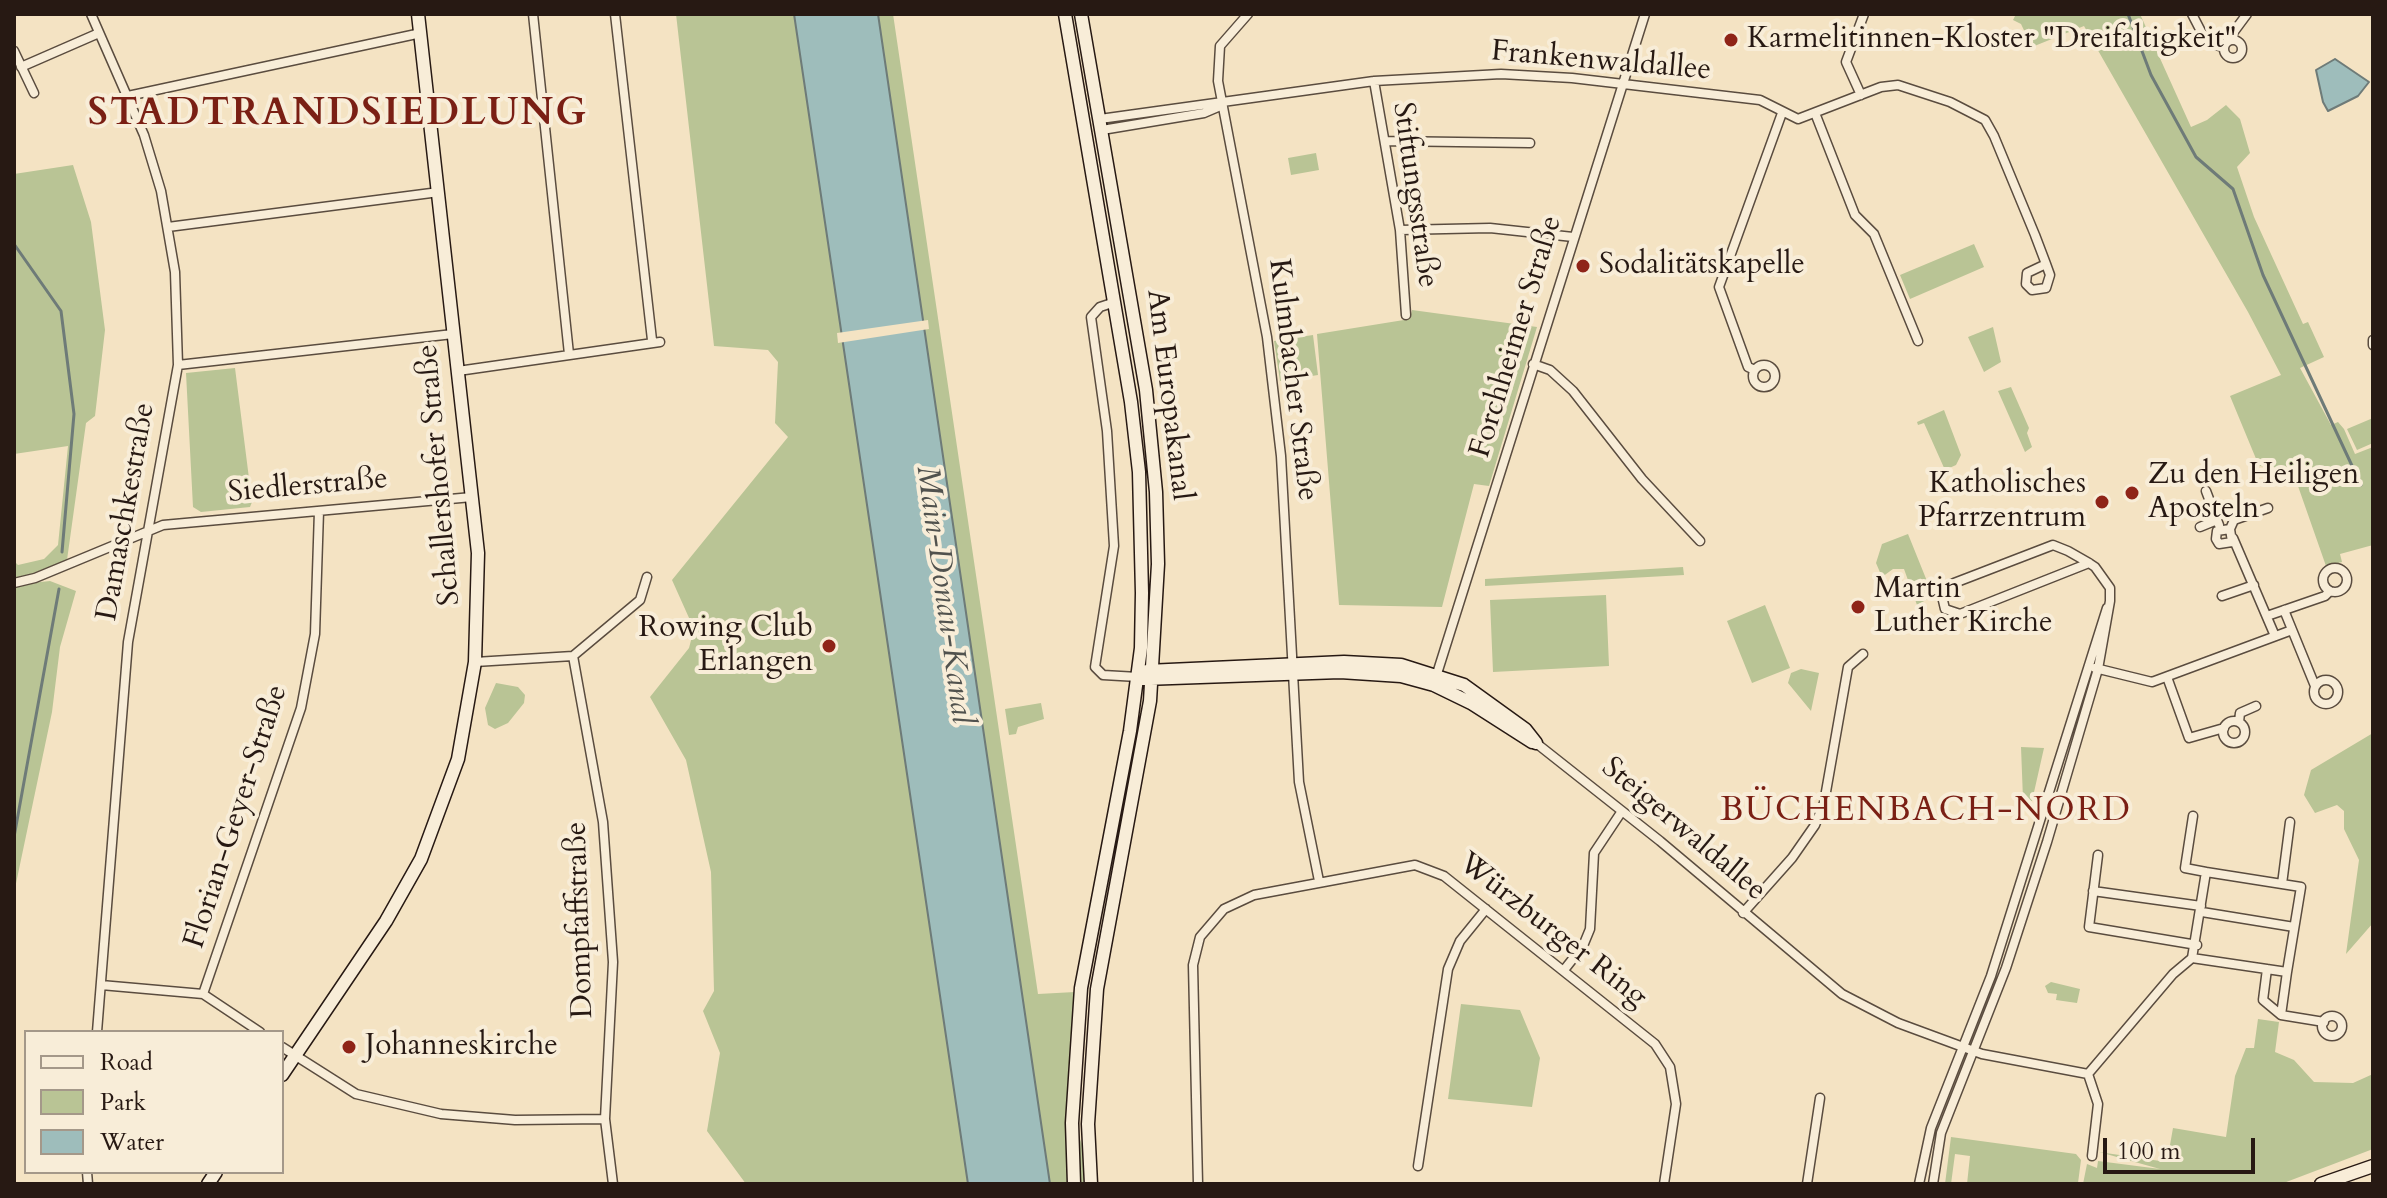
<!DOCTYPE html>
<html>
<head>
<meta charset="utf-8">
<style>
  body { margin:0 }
  #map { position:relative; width:2387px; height:1198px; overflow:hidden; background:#f4e3c3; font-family:Cardo,serif }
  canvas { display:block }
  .frame { position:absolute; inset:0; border:16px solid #271913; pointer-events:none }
  .legend { position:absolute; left:24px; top:1030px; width:260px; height:144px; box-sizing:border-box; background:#f8edd8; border:2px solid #a49889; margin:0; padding:10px 14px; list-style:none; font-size:24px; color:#271913 }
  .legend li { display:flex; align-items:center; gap:16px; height:40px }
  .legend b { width:40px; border:2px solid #a49889 }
  .scale { position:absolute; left:2103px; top:1138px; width:152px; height:36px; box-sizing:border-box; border:4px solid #271913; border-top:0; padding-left:10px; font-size:24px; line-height:28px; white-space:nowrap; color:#271913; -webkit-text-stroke:6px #f8edd8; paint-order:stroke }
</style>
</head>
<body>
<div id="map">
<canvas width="2387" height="1198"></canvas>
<div class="frame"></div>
<ul class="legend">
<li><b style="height:10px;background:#f8edd8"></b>Road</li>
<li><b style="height:22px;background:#b9c495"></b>Park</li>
<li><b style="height:22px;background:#9ebdbb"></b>Water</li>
</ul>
<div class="scale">100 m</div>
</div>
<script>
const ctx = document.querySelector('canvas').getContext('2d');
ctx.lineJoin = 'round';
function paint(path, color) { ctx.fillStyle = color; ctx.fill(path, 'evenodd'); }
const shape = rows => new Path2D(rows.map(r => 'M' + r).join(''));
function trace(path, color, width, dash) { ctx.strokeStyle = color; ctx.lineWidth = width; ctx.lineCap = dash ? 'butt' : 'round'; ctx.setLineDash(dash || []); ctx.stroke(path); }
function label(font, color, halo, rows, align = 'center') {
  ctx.font = font + ' Cardo,serif'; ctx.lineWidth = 8; ctx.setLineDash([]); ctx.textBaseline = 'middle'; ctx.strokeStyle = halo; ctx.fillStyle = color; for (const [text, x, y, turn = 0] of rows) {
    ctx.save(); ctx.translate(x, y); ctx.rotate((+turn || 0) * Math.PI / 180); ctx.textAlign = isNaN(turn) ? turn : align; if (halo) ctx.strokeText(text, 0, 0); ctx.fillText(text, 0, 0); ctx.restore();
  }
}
const green = shape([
  [676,14,794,14,968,1184,746,1184,707,1131,720,1053,703,1011,714,991,711,872,686,760,650,697,689,648,694,629,672,580,788,437,775,423,778,362,768,350,714,346],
  [878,14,893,14,1038,994,1075,992,1067,1109,1099,1184,1050,1184],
  [2016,14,2140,14,2191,127,2207,120,2226,105,2240,119,2250,153,2237,167,2254,217,2303,324,2308,322,2324,357,2300,368,2331,425,2338,422,2344,429,2355,454,2373,447,2373,545,2340,554,2342,562,2326,566,2292,469,2259,466,2230,396,2281,375,2248,312,2084,26,2032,47,2021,24,2013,20],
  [1316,153,1319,170,1291,175,1288,158],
  [73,165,91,222,105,330,95,416,86,423,67,560,31,574,31,583,50,581,76,591,60,647,52,712,14,893,14,561,18,565,44,559,58,545,68,446,14,454,14,174],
  [1974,244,1984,267,1910,299,1900,275],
  [1412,310,1537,327,1489,486,1474,484,1442,607,1339,605,1317,334,1410,319],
  [1993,327,2001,362,1984,372,1968,337],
  [1313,335,1318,375,1280,381,1274,341],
  [235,368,252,502,250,507,201,512,193,507,186,373],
  [2011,387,2029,428,2027,433,2032,447,2025,452,1998,391],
  [1944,410,1961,455,1956,465,1945,470,1924,423,1918,425,1917,422],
  [2373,418,2373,443,2357,450,2347,429],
  [1908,534,1933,596,1917,605,1904,569,1893,569,1882,577,1876,563,1882,544],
  [1683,567,1684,575,1485,586,1485,579],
  [1606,595,1609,666,1493,672,1490,600],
  [1765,605,1790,668,1752,683,1727,621],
  [1801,669,1819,673,1811,711,1788,683,1791,673],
  [496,683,518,687,525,695,524,703,508,723,495,729,488,725,485,708],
  [1041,703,1044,719,1018,727,1016,734,1009,735,1005,709],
  [2373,733,2373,923,2346,954,2359,860,2344,829,2344,811,2337,805,2315,813,2304,795,2311,770],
  [2021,747,2044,748,2032,801,2023,799],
  [2051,982,2080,989,2077,1003,2056,1000,2057,994,2048,993,2045,986],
  [1461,1004,1520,1010,1540,1058,1532,1107,1448,1099],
  [2258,1019,2279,1022,2275,1052,2294,1060,2314,1082,2353,1083,2373,1074,2373,1149,2281,1184,2083,1184,2087,1164,2097,1168,2098,1161,2160,1169,2099,1152,2167,1162,2173,1128,2226,1137,2235,1076,2246,1048,2254,1048],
  [1951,1137,2076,1154,2081,1160,2078,1183,1967,1184,1970,1156,1955,1154,1951,1184,1945,1184]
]);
const water = shape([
  [794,14,878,14,1050,1184,968,1184,794,14],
  [2335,59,2369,82,2358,96,2328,111,2323,102,2316,70,2335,59]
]);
const pier = shape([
  [928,320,929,329,838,343,837,333]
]);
const stream = shape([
  [2128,14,2151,75,2196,157,2233,189,2263,275,2361,485],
  [14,244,61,311,74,414,62,552],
  [14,837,59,589]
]);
const street = shape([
  [91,14,144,135,161,191,175,272,178,365,128,642,97,1032],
  [533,14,569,354],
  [615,14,652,340],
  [1248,14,1220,46,1218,81,1267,337,1281,456,1299,782,1319,881],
  [2192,14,2207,43,2223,47],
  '2224 49a9 9 0 1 1 18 0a9 9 0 1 1-18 0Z',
  [2227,41,2247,14],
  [14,51,34,93],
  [21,67,99,33],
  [1374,81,1400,230,1406,315],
  [1861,95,1846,62,1864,14],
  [128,96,421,33],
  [1815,113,1855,215,1874,234,1918,341],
  [1100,119,1374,81,1501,74,1572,78,1760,100,1798,119,1881,87,1898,85,1950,102,1985,120,1994,136,2035,235,2046,264,2050,275,2046,288,2032,290,2026,284,2027,273,2046,264],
  [1102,130,1204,113,1218,107],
  [1386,141,1530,143],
  [168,227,439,192],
  [1400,230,1490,228,1573,237],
  [1115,302,1100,307,1091,317,1107,431,1114,546,1095,667,1103,675,1138,677],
  [2373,340,2373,345],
  [1533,364,1550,370,1573,391,1642,479,1700,541],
  '1753 376a11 11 0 1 1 22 0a11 11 0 1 1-22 0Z',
  [178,365,453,334],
  [1755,370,1748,367,1719,287,1782,113],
  [458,371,660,342],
  [2206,491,2217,520],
  [2200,527,2217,520,2219,525],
  [2230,529,2217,531,2216,539,2219,544,2232,542,2230,529,2234,520,2268,508],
  [2233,538,2275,636],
  '2323 580a12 12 0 1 1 24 0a12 12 0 1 1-24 0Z',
  [14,583,35,578,163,525,472,497],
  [2222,596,2254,585],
  [2284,610,2315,686],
  [2267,616,2325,596,2330,591],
  [573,656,603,822,613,962,605,1119,613,1184],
  [475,662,573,656,640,600,647,577],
  [2095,668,2152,682,2292,630],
  [2167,677,2189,738,2224,728],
  '2314 692a12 12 0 1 1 24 0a12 12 0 1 1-24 0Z',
  [1435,680,1645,14],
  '2223 732a11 11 0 1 1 22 0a11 11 0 1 1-22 0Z',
  [2239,722,2240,713,2256,706],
  [1536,743,1660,841,1842,994,1898,1023,1982,1054,2088,1074],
  [2193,816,2185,868,2206,872],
  [2098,855,2089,927,2197,945],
  [2282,884,2290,822],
  [2093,891,2201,906],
  [2202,912,2294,927],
  [1743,913,1792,858,1815,825,1824,803,1848,667,1863,654],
  [2192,958,2206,872,2301,887,2287,972],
  [1564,970,1583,946,1590,929,1594,853,1622,811],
  [101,985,203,994,260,1032],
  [203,994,301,708,315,634,319,511],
  [2281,1015,2324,1022],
  '2322 1026a10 10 0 1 1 20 0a10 10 0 1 1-20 0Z',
  [282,1047,356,1094,441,1114,515,1120,605,1119],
  [2088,1074,2173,974,2192,958,2287,972,2281,1015,2263,1000,2267,969],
  [2088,1074,2098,1104,2092,1156],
  [1418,1166,1448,969,1460,941,1486,909],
  [87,1172,88,1184],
  [1198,1184,1193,965,1200,937,1224,909,1254,895,1415,865,1444,876,1655,1044,1670,1067,1676,1104,1664,1184],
  [1807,1184,1820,1098],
  [1919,1184,1931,1128,1991,976,2107,608],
  [1933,1184,1941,1133,2006,968,2047,842,2098,669,2110,601,2110,588,2095,567,2089,563,2068,551,2053,545,1949,585,1941,592,1945,609,1960,614,2089,563]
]);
const secondary = shape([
  [1065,14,1131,402,1139,472,1142,593,1141,648,1130,731,1081,988,1072,1123,1074,1184],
  [1081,14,1146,390,1156,492,1158,564,1150,701,1097,989,1088,1124,1091,1184],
  [1147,671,1344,662,1401,665,1464,685,1525,729,1536,743],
  [1144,679,1340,672,1401,676,1434,685,1471,703,1532,742],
  [282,1075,386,921,421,859,458,759,475,662,478,553,418,14],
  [208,1184,216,1172],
  [2321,1184,2373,1166]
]);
const markers = [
  [1731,40,8,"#8f2418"],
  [1583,266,8,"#8f2418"],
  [2132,493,8,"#8f2418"],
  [2102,502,8,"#8f2418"],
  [1858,607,8,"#8f2418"],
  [829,646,8,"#8f2418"],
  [349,1047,8,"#8f2418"]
];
const poiNames = [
  ["Karmelitinnen-Kloster \"Dreifaltigkeit\"",1747,40],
  ["Sodalitätskapelle",1599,266],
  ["Zu den Heiligen",2148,476],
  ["Aposteln",2148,510],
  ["Katholisches",2086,485,"right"],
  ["Pfarrzentrum",2086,519,"right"],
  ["Martin",1874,590],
  ["Luther Kirche",1874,624],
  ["Rowing Club",813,629,"right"],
  ["Erlangen",813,663,"right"],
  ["Johanneskirche",365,1047]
];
const streetNames = [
  ["Frankenwaldallee",1601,62,5],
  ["Stiftungsstraße",1414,195,82],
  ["Forchheimer Straße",1517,337,-73],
  ["Kulmbacher Straße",1292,380,83],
  ["Am Europakanal",1168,395,83],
  ["Schallershofer Straße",440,475,-95],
  ["Siedlerstraße",308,487,-5],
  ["Damaschkestraße",127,512,-80],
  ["Florian-Geyer-Straße",237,817,-72],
  ["Steigerwaldallee",1683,830,40],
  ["Dompfaffstraße",581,920,-92],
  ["Würzburger Ring",1552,931,38]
];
const waterNames = [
  ["Main-Donau-Kanal",943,595,82]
];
const quarterNames = [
  ["BÜCHENBACH-NORD",1926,812]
];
const districtNames = [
  ["STADTRANDSIEDLUNG",338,115]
];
paint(green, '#b9c495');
paint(water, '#9ebdbb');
trace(water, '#6e7b78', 2);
paint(pier, '#f4e3c3');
trace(stream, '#6e7b78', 3);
trace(street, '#5a4c3f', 11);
trace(secondary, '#271913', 15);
trace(street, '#f8edd8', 8);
trace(secondary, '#f8edd8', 12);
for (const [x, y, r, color] of markers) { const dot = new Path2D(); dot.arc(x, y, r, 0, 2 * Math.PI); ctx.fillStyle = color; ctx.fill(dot); trace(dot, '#f8edd8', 3); }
label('30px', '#271913', '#f8edd8', poiNames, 'left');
label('30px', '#271913', '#f8edd8', streetNames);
label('italic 32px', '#51524e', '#f8edd8', waterNames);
ctx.letterSpacing = '2px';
label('34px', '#7a1f14', '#f8edd8', quarterNames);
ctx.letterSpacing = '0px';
ctx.letterSpacing = '2px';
label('bold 38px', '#7a1f14', '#f8edd8', districtNames);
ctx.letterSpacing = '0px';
</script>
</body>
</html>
